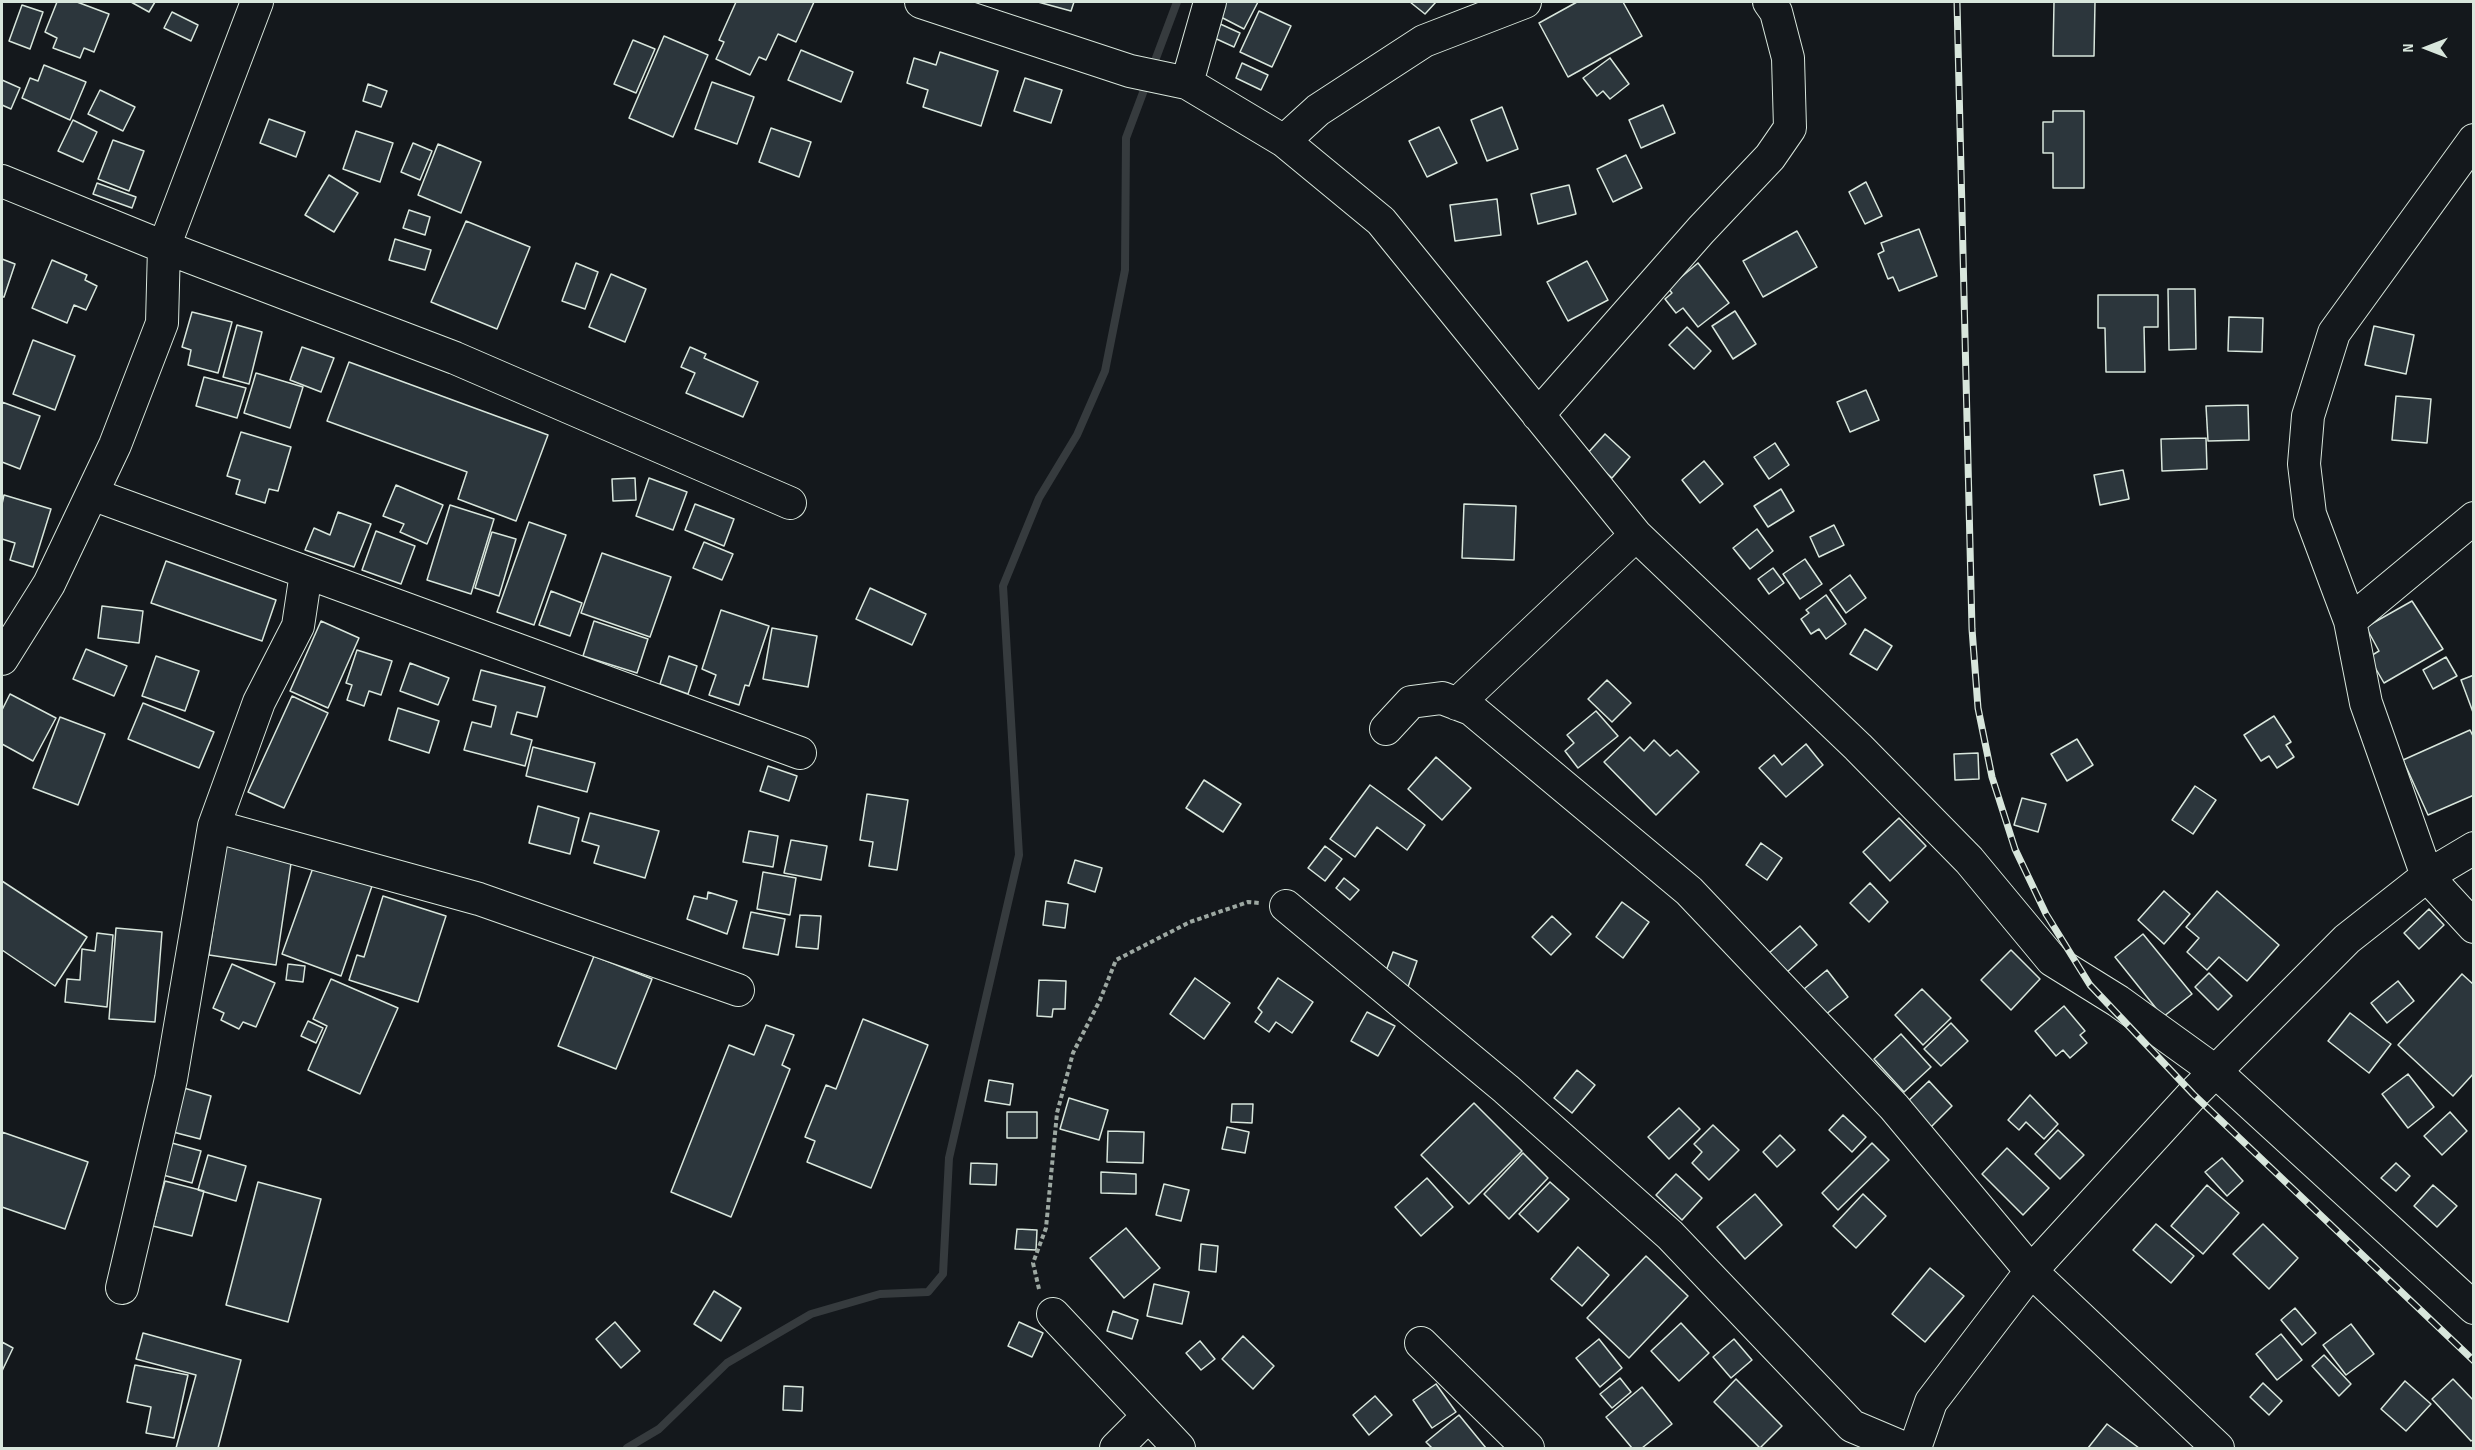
<!DOCTYPE html>
<html>
<head>
<meta charset="utf-8">
<style>
  body { margin:0 }
  #map { position:relative; width:2475px; height:1450px; overflow:hidden; background:#14181c; font-family:"Sofia Sans Condensed",sans-serif }
  canvas { display:block }
  .frame { position:absolute; inset:0; border:3px solid #d8e6dc; pointer-events:none }
  .north { position:absolute; left:2397px; top:18px; width:60px; height:60px; -webkit-text-stroke:4px #14181c; paint-order:stroke; rotate:270deg; font-size:16px; font-weight:700; line-height:24px; text-align:center; color:#d8e6dc }
  .north::after { content:''; display:block; margin:auto; width:21px; height:27px; background:#d8e6dc; clip-path:polygon(50% 0,100% 100%,50% 72%,0 100%) }
</style>
</head>
<body>
<div id="map">
<canvas width="2475" height="1450"></canvas>
<div class="frame"></div>
<div class="north">N</div>
</div>
<script>
const ctx = document.querySelector('canvas').getContext('2d');
ctx.lineJoin = 'round';
const shape = rows => new Path2D(rows.map(r => 'M' + r).join(''));
function trace(path, color, width, dash) { ctx.strokeStyle = color; ctx.lineWidth = width; ctx.lineCap = dash ? 'butt' : 'round'; ctx.setLineDash(dash || []); ctx.stroke(path); }
function paint(path, color) { ctx.fillStyle = color; ctx.fill(path, 'evenodd'); }
const stream = shape([
  [627,1448,659,1429,727,1363,811,1314,880,1294,928,1292,943,1274,949,1158,1019,855,1003,586,1039,498,1077,435,1105,371,1125,270,1126,138,1177,2]
]);
const building = shape([
  [57,2,77,2,109,14,94,52,84,48,80,58,53,48,57,38,45,32,57,2],
  [131,2,155,2,149,12,131,2],
  [736,2,814,2,796,42,778,34,766,60,759,57,750,75,716,59,724,42,719,40,736,2],
  [1038,2,1074,2,1071,11,1038,2],
  [1224,2,1258,2,1244,29,1217,15,1224,2],
  [1410,2,1436,2,1425,14,1410,2],
  [1577,2,1623,2,1642,36,1568,77,1539,23,1577,2],
  [2054,2,2095,2,2094,56,2053,56,2054,2],
  [22,5,43,12,30,49,9,41,22,5],
  [1259,11,1291,26,1272,67,1240,52,1259,11],
  [172,12,198,25,191,41,164,28,172,12],
  [1216,22,1240,33,1234,47,1210,36,1216,22],
  [664,36,708,55,673,137,629,118,664,36],
  [633,40,655,49,636,93,614,84,633,40],
  [801,50,853,72,841,102,788,80,801,50],
  [940,52,998,71,981,126,923,107,928,90,907,83,914,58,936,65,940,52],
  [1610,58,1629,84,1610,99,1603,91,1597,96,1583,78,1610,58],
  [1242,63,1268,75,1261,90,1236,78,1242,63],
  [44,65,86,82,70,120,22,98,30,78,38,81,44,65],
  [1025,78,1062,90,1051,123,1014,111,1025,78],
  [2,80,20,88,11,109,2,105,2,80],
  [712,82,754,97,737,144,695,129,712,82],
  [368,84,387,91,381,107,363,101,368,84],
  [100,90,135,107,123,131,88,114,100,90],
  [1663,105,1675,133,1641,148,1629,120,1663,105],
  [1502,107,1518,149,1487,161,1471,120,1502,107],
  [2053,111,2084,111,2084,188,2053,188,2053,153,2043,153,2043,122,2053,122,2053,111],
  [269,119,305,132,296,157,260,143,269,119],
  [73,120,97,132,83,162,58,151,73,120],
  [1439,127,1457,163,1427,177,1409,141,1439,127],
  [771,128,811,142,799,177,759,162,771,128],
  [356,131,393,143,380,182,343,169,356,131],
  [113,140,144,151,129,191,98,179,113,140],
  [413,143,432,151,420,180,401,172,413,143],
  [438,144,481,162,461,213,418,195,438,144],
  [1626,155,1642,188,1613,202,1597,169,1626,155],
  [329,175,358,193,334,232,305,215,329,175],
  [1866,182,1882,216,1865,224,1849,192,1866,182],
  [97,183,136,197,132,208,93,194,97,183],
  [1569,185,1576,214,1538,224,1531,194,1569,185],
  [1497,199,1501,235,1455,241,1450,205,1497,199],
  [409,210,430,217,425,235,403,228,409,210],
  [466,221,530,247,497,329,431,302,466,221],
  [1919,229,1937,276,1899,291,1893,277,1888,279,1878,254,1884,251,1881,243,1919,229],
  [1797,231,1817,267,1763,297,1743,261,1797,231],
  [395,239,431,250,425,270,389,260,395,239],
  [2,259,15,264,4,297,2,297,2,259],
  [52,260,87,275,85,280,97,286,86,310,74,305,67,323,32,308,52,260],
  [1587,261,1608,300,1568,321,1547,282,1587,261],
  [576,263,598,272,585,309,562,301,576,263],
  [1698,263,1729,303,1698,327,1683,308,1676,313,1665,299,1672,293,1668,288,1698,263],
  [611,274,646,289,625,342,589,327,611,274],
  [2168,289,2195,289,2196,349,2169,350,2168,289],
  [2098,295,2158,295,2158,327,2144,327,2145,372,2106,372,2105,328,2098,328,2098,295],
  [1735,311,1756,344,1733,359,1712,326,1735,311],
  [192,312,232,322,218,373,188,365,191,350,182,347,192,312],
  [2229,317,2263,318,2262,352,2228,351,2229,317],
  [237,325,262,332,249,384,223,377,237,325],
  [2374,326,2414,335,2406,374,2365,365,2374,326],
  [1687,327,1711,351,1694,369,1669,345,1687,327],
  [33,340,75,356,55,410,13,394,33,340],
  [302,347,334,358,321,392,290,380,302,347],
  [690,347,706,354,704,358,758,382,743,417,686,393,695,373,681,367,690,347],
  [349,362,548,435,516,521,458,499,467,472,327,421,349,362],
  [256,373,303,387,290,428,244,413,256,373],
  [204,377,246,388,237,418,196,406,204,377],
  [1866,390,1879,420,1850,432,1837,402,1866,390],
  [2396,396,2431,399,2427,443,2392,440,2396,396],
  [2,402,40,416,20,469,2,462,2,402],
  [2248,405,2249,440,2208,441,2206,406,2248,405],
  [241,432,291,447,278,491,269,489,265,503,236,494,240,480,227,476,241,432],
  [1605,434,1630,457,1612,478,1586,455,1605,434],
  [2206,438,2207,469,2162,471,2161,439,2206,438],
  [1775,443,1789,465,1769,479,1754,457,1775,443],
  [1704,461,1723,484,1700,503,1682,480,1704,461],
  [2123,470,2129,499,2100,505,2094,475,2123,470],
  [635,478,636,500,613,501,612,479,635,478],
  [649,478,687,492,673,530,636,516,649,478],
  [396,485,443,505,427,544,400,532,404,524,383,516,396,485],
  [1781,489,1794,511,1768,527,1754,506,1781,489],
  [4,495,51,509,33,567,10,560,15,543,2,539,2,504,4,495],
  [695,504,734,519,724,546,685,530,695,504],
  [1464,504,1516,506,1514,560,1462,558,1464,504],
  [450,505,494,519,471,594,427,580,450,505],
  [338,512,371,524,354,567,305,550,314,528,330,535,338,512],
  [529,522,566,535,534,625,497,612,529,522],
  [1834,525,1844,545,1819,557,1810,537,1834,525],
  [1757,529,1773,551,1750,569,1733,548,1757,529],
  [376,531,415,546,401,584,362,570,376,531],
  [492,532,516,539,499,596,475,588,492,532],
  [704,542,733,554,722,580,693,568,704,542],
  [602,553,671,577,650,637,581,613,602,553],
  [1805,559,1822,584,1800,599,1783,574,1805,559],
  [166,561,276,600,262,641,151,603,166,561],
  [1773,568,1784,583,1769,594,1758,579,1773,568],
  [1850,575,1866,598,1846,613,1830,590,1850,575],
  [870,588,926,614,912,645,856,619,870,588],
  [551,591,582,603,570,636,539,625,551,591],
  [1826,595,1846,624,1826,639,1819,629,1811,634,1801,619,1809,613,1806,610,1826,595],
  [2412,601,2443,649,2384,683,2369,657,2379,651,2366,627,2412,601],
  [102,606,143,611,139,643,98,638,102,606],
  [721,610,769,626,749,686,745,685,739,705,709,695,716,675,702,669,721,610],
  [321,621,359,638,328,708,290,691,321,621],
  [594,621,648,639,637,673,583,656,594,621],
  [772,628,817,636,808,687,763,679,772,628],
  [1865,629,1892,646,1877,670,1850,654,1865,629],
  [86,649,127,666,114,696,73,679,86,649],
  [357,650,392,661,381,695,369,691,364,706,347,700,352,685,346,683,357,650],
  [156,656,199,671,185,711,142,696,156,656],
  [669,656,697,666,688,694,660,684,669,656],
  [2446,657,2457,676,2433,689,2423,670,2446,657],
  [410,663,449,678,438,705,400,691,410,663],
  [481,670,545,687,537,717,517,712,511,734,532,740,525,766,464,750,472,722,491,727,496,706,473,700,481,670],
  [2474,675,2474,715,2461,680,2474,675],
  [1607,680,1631,703,1612,722,1588,699,1607,680],
  [10,694,56,718,33,761,2,744,2,710,10,694],
  [292,696,328,713,284,808,248,792,292,696],
  [143,703,214,732,199,768,128,739,143,703],
  [398,708,439,721,429,753,389,740,398,708],
  [1596,711,1618,736,1578,768,1565,751,1574,743,1567,735,1596,711],
  [2274,716,2291,742,2286,745,2294,757,2277,768,2269,756,2261,761,2244,735,2274,716],
  [60,717,105,734,78,805,33,788,60,717],
  [2470,730,2474,738,2474,795,2428,815,2403,760,2470,730],
  [1630,737,1644,751,1654,740,1670,756,1677,750,1699,772,1656,815,1604,762,1630,737],
  [2077,739,2093,765,2067,781,2051,754,2077,739],
  [1806,744,1823,765,1786,797,1759,768,1774,755,1782,765,1806,744],
  [533,747,595,763,587,792,526,776,533,747],
  [1978,753,1979,779,1955,780,1954,754,1978,753],
  [1436,757,1471,788,1442,820,1408,789,1436,757],
  [768,766,797,776,789,801,760,791,768,766],
  [1204,780,1241,804,1223,832,1186,808,1204,780],
  [1370,785,1425,825,1407,850,1377,827,1355,857,1330,839,1370,785],
  [2195,786,2216,800,2193,834,2172,820,2195,786],
  [867,794,908,800,897,870,869,866,873,842,860,840,867,794],
  [2022,798,2046,804,2038,832,2014,825,2022,798],
  [538,806,579,818,570,854,529,843,538,806],
  [590,813,659,831,645,878,594,863,599,846,582,841,590,813],
  [1899,818,1926,846,1890,881,1863,852,1899,818],
  [749,831,778,836,773,867,743,862,749,831],
  [226,840,293,850,276,965,209,955,226,840],
  [791,840,827,846,821,880,784,873,791,840],
  [1761,843,1782,858,1767,880,1746,865,1761,843],
  [1325,846,1342,859,1325,881,1308,868,1325,846],
  [1075,860,1102,868,1095,892,1068,883,1075,860],
  [314,865,372,886,341,976,282,954,314,865],
  [763,872,796,878,790,915,757,909,763,872],
  [1344,878,1359,890,1350,900,1336,888,1344,878],
  [2,881,87,937,55,986,2,950,2,881],
  [1870,883,1888,902,1869,922,1850,903,1870,883],
  [2164,891,2190,914,2164,944,2138,920,2164,891],
  [2217,891,2279,945,2247,981,2219,957,2207,970,2187,952,2199,938,2186,927,2217,891],
  [708,892,737,901,727,934,687,919,694,896,707,899,708,892],
  [383,896,446,916,418,1002,349,980,357,955,364,957,383,896],
  [1046,901,1068,904,1065,928,1043,925,1046,901],
  [1622,902,1649,922,1623,958,1596,937,1622,902],
  [2429,909,2444,925,2419,949,2404,933,2429,909],
  [751,912,785,919,778,955,743,948,751,912],
  [800,915,821,916,818,949,796,947,800,915],
  [1552,916,1571,934,1551,955,1532,937,1552,916],
  [1800,926,1817,945,1786,973,1769,953,1800,926],
  [116,928,162,932,155,1022,109,1019,116,928],
  [97,933,113,935,107,1007,65,1002,67,979,80,980,82,949,95,951,97,933],
  [2143,934,2192,994,2163,1017,2115,957,2143,934],
  [2011,950,2040,979,2011,1010,1981,980,2011,950],
  [1393,952,1417,961,1408,987,1383,979,1393,952],
  [594,956,652,979,616,1069,558,1046,594,956],
  [232,964,275,983,256,1027,243,1022,239,1029,221,1020,224,1013,213,1008,232,964],
  [288,964,305,966,303,982,286,980,288,964],
  [1827,970,1848,997,1825,1015,1804,989,1827,970],
  [2209,973,2232,996,2218,1010,2195,987,2209,973],
  [2462,974,2474,985,2474,1073,2453,1096,2398,1045,2462,974],
  [1195,978,1230,1003,1204,1039,1170,1014,1195,978],
  [1278,978,1313,1002,1292,1033,1276,1022,1269,1032,1255,1022,1262,1012,1258,1008,1278,978],
  [331,979,398,1008,360,1094,308,1070,327,1026,313,1019,331,979],
  [1039,980,1066,981,1065,1009,1053,1009,1052,1017,1037,1016,1039,980],
  [2398,981,2414,1001,2387,1023,2371,1003,2398,981],
  [1922,989,1951,1018,1923,1045,1895,1015,1922,989],
  [2064,1006,2085,1031,2080,1035,2087,1043,2070,1058,2063,1050,2056,1056,2035,1031,2064,1006],
  [1367,1012,1395,1026,1378,1056,1351,1041,1367,1012],
  [2350,1013,2391,1044,2369,1073,2328,1041,2350,1013],
  [863,1019,928,1045,871,1188,807,1162,815,1141,805,1137,826,1085,836,1089,863,1019],
  [308,1021,323,1028,316,1043,301,1036,308,1021],
  [1951,1023,1968,1041,1941,1066,1924,1049,1951,1023],
  [766,1025,794,1035,782,1065,790,1069,731,1217,671,1192,729,1045,754,1055,766,1025],
  [1901,1034,1931,1067,1904,1092,1874,1059,1901,1034],
  [1577,1070,1595,1085,1572,1113,1554,1098,1577,1070],
  [2408,1074,2434,1107,2408,1128,2382,1094,2408,1074],
  [989,1080,1013,1084,1010,1105,985,1101,989,1080],
  [1929,1081,1952,1106,1929,1129,1905,1104,1929,1081],
  [184,1088,211,1096,200,1139,173,1132,184,1088],
  [2030,1095,2058,1124,2044,1139,2026,1122,2019,1130,2008,1120,2030,1095],
  [1069,1098,1108,1110,1099,1140,1060,1129,1069,1098],
  [1474,1103,1522,1151,1469,1204,1421,1155,1474,1103],
  [1232,1104,1253,1104,1252,1123,1231,1122,1232,1104],
  [1679,1108,1700,1129,1669,1159,1648,1137,1679,1108],
  [1007,1112,1037,1112,1037,1138,1007,1138,1007,1112],
  [2450,1112,2467,1131,2442,1155,2424,1136,2450,1112],
  [1843,1115,1866,1137,1852,1152,1829,1130,1843,1115],
  [1713,1125,1739,1150,1709,1180,1692,1163,1702,1152,1694,1144,1713,1125],
  [1227,1127,1249,1132,1245,1153,1222,1149,1227,1127],
  [2058,1130,2084,1155,2060,1179,2035,1154,2058,1130],
  [1108,1131,1144,1132,1143,1163,1107,1162,1108,1131],
  [2,1132,88,1162,65,1229,2,1207,2,1132],
  [1780,1135,1795,1150,1777,1167,1763,1152,1780,1135],
  [172,1143,201,1151,192,1183,163,1175,172,1143],
  [1872,1143,1889,1160,1838,1210,1822,1193,1872,1143],
  [2007,1148,2049,1188,2023,1215,1982,1174,2007,1148],
  [1523,1153,1548,1178,1509,1219,1484,1194,1523,1153],
  [208,1155,246,1166,236,1201,198,1190,208,1155],
  [2222,1158,2243,1181,2227,1196,2205,1172,2222,1158],
  [971,1163,997,1164,996,1185,970,1184,971,1163],
  [2396,1163,2410,1176,2396,1191,2381,1178,2396,1163],
  [1101,1172,1136,1174,1136,1194,1101,1193,1101,1172],
  [1676,1174,1702,1198,1682,1220,1656,1195,1676,1174],
  [1427,1178,1453,1207,1421,1236,1395,1207,1427,1178],
  [165,1181,204,1191,192,1236,153,1226,165,1181],
  [258,1182,321,1199,288,1322,226,1305,258,1182],
  [1550,1182,1569,1199,1538,1232,1519,1214,1550,1182],
  [1164,1184,1189,1190,1181,1221,1156,1215,1164,1184],
  [2207,1185,2239,1213,2203,1254,2171,1226,2207,1185],
  [2433,1185,2457,1206,2437,1227,2414,1206,2433,1185],
  [1755,1194,1782,1225,1745,1259,1717,1227,1755,1194],
  [1863,1194,1886,1216,1856,1248,1833,1226,1863,1194],
  [2156,1224,2194,1256,2171,1283,2133,1250,2156,1224],
  [2263,1224,2298,1258,2269,1289,2233,1254,2263,1224],
  [1126,1228,1160,1268,1124,1298,1090,1258,1126,1228],
  [1017,1229,1037,1230,1036,1250,1015,1249,1017,1229],
  [1201,1244,1218,1246,1216,1272,1199,1270,1201,1244],
  [1578,1247,1609,1275,1582,1306,1551,1279,1578,1247],
  [1646,1256,1688,1296,1629,1358,1587,1318,1646,1256],
  [1930,1268,1964,1296,1925,1342,1892,1314,1930,1268],
  [1154,1284,1189,1292,1182,1324,1147,1316,1154,1284],
  [714,1291,741,1308,721,1341,694,1324,714,1291],
  [2295,1308,2316,1333,2302,1345,2281,1320,2295,1308],
  [1113,1311,1138,1320,1132,1339,1107,1331,1113,1311],
  [615,1322,640,1351,621,1368,596,1339,615,1322],
  [1019,1322,1043,1333,1032,1357,1008,1346,1019,1322],
  [1681,1323,1709,1353,1679,1381,1651,1351,1681,1323],
  [2351,1324,2374,1354,2346,1375,2323,1345,2351,1324],
  [143,1333,241,1360,218,1448,176,1448,196,1375,136,1359,143,1333],
  [2281,1334,2302,1360,2277,1380,2256,1354,2281,1334],
  [1243,1336,1274,1366,1253,1389,1222,1359,1243,1336],
  [1599,1339,1622,1368,1600,1387,1576,1358,1599,1339],
  [1734,1339,1752,1360,1731,1378,1713,1357,1734,1339],
  [1200,1341,1215,1359,1201,1370,1186,1353,1200,1341],
  [2,1342,13,1348,2,1371,2,1342],
  [2324,1355,2351,1384,2339,1396,2312,1366,2324,1355],
  [135,1365,188,1375,174,1438,146,1433,151,1407,127,1402,135,1365],
  [1620,1378,1631,1392,1612,1408,1600,1394,1620,1378],
  [1736,1379,1782,1426,1760,1448,1714,1402,1736,1379],
  [2453,1379,2474,1401,2474,1439,2471,1441,2432,1399,2453,1379],
  [2405,1381,2431,1404,2406,1431,2381,1409,2405,1381],
  [2263,1383,2282,1401,2269,1415,2250,1397,2263,1383],
  [1436,1384,1456,1412,1432,1428,1413,1400,1436,1384],
  [784,1386,803,1387,802,1411,783,1410,784,1386],
  [1642,1387,1672,1424,1642,1448,1632,1448,1606,1417,1642,1387],
  [1375,1396,1392,1415,1369,1435,1353,1415,1375,1396],
  [1459,1415,1486,1448,1432,1448,1426,1442,1459,1415],
  [2107,1424,2139,1448,2088,1448,2107,1424]
]);
const path = shape([
  [1039,1289,1033,1263,1046,1228,1057,1113,1073,1053,1100,1000,1116,960,1190,922,1248,902,1259,903]
]);
const minor = shape([
  [921,2,1130,71,1187,83,1284,141,1381,221,1636,535,1858,747,1969,860,2052,960,2118,1001,2215,1071,2474,1308],
  [1187,83,1210,2],
  [2474,140,2334,333,2308,416,2304,464,2310,514,2350,621,2366,703,2427,876,2474,927],
  [1284,141,1318,110,1424,41,1525,2],
  [2,181,164,247,257,2],
  [1538,415,1701,230,1770,157,1790,128,1788,58,1776,12,1769,2],
  [92,494,800,753],
  [2350,621,2474,518],
  [2,659,49,584,115,445,162,323,164,247,455,358,790,503],
  [1457,704,1636,535],
  [1386,729,1411,702,1442,698,1471,709,1689,891,1894,1107,2031,1271,2218,1448],
  [214,826,479,899,738,990],
  [1286,906,1506,1089,1670,1235,1852,1426,1904,1448],
  [122,1288,171,1079,214,826,259,702,298,626,306,573],
  [1053,1314,1179,1448],
  [1421,1343,1528,1448],
  [1116,1448,1147,1417],
  [1915,1448,1931,1402,2031,1271,2193,1094,2347,939,2427,876,2474,848]
]);
const rail = shape([
  [1957,2,1972,629,1978,708,1992,777,2015,849,2046,914,2090,985,2193,1094,2474,1361]
]);
trace(stream, '#363b3e', 8);
paint(building, '#2c363c');
trace(building, '#d8e6dc', 1.5);
trace(minor, '#d8e6dc', 34);
trace(path, '#9da8a2', 4, [4.5, 3]);
trace(minor, '#14181c', 32);
trace(rail, '#d8e6dc', 7);
trace(rail, '#14181c', 4.5, [14]);
</script>
</body>
</html>
